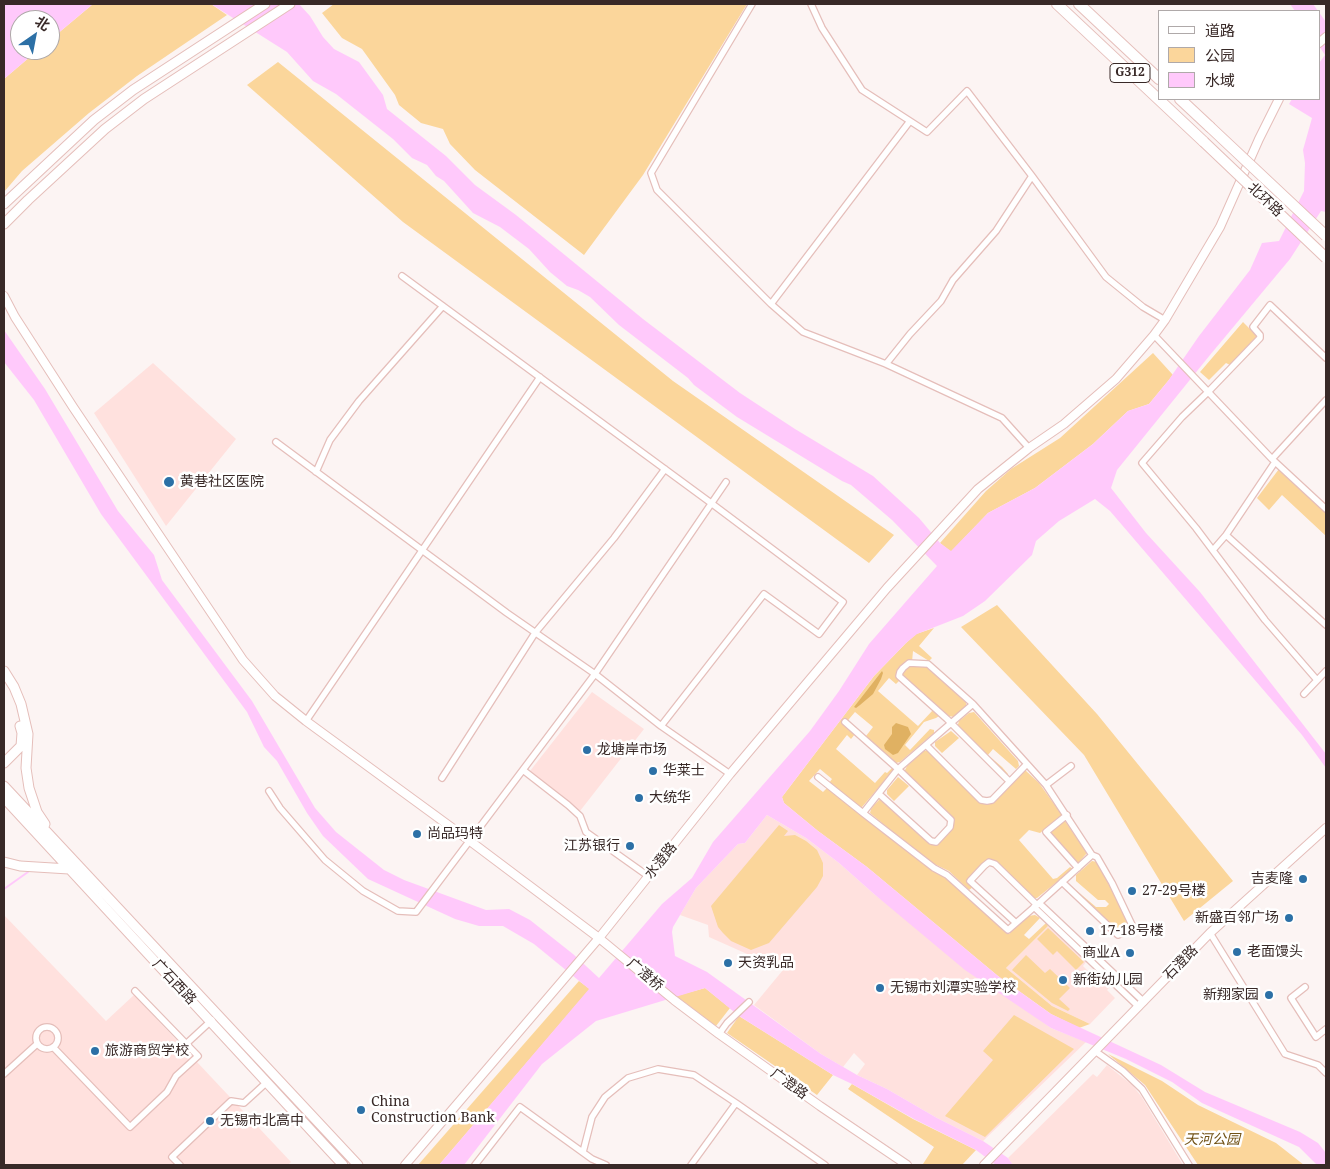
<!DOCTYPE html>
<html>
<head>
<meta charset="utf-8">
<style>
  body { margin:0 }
  #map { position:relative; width:1330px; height:1169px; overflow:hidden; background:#fcf4f3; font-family:"Noto Serif","Noto Sans SC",serif }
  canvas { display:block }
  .frame { position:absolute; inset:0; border:5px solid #382927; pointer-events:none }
  .legend { position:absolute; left:1158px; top:10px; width:162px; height:90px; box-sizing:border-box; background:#fff; border:1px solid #afa9a9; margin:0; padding:6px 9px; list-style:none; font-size:15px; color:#382927 }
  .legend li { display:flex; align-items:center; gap:10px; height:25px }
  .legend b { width:25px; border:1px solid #afa9a9 }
  .north { position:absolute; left:10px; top:10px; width:50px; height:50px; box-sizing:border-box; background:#fff; border:1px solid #afa9a9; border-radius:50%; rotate:33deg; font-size:14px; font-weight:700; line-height:20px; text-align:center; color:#382927 }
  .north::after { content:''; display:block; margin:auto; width:18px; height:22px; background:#2c70a6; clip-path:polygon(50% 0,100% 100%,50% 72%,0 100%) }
</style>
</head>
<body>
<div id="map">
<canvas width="1330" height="1169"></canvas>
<div class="frame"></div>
<ul class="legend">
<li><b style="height:6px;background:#fff"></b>道路</li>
<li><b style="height:14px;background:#fbd69b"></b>公园</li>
<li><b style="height:14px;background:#ffc9fb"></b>水域</li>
</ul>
<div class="north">北</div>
</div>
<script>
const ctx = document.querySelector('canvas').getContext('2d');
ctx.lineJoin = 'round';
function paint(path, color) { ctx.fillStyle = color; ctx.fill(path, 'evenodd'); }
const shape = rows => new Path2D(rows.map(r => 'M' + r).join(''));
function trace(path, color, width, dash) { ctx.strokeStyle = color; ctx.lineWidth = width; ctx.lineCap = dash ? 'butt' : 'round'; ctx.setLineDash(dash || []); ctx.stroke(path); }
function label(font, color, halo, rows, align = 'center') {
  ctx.font = font + ' "Noto Serif","Noto Sans SC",serif'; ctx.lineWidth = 5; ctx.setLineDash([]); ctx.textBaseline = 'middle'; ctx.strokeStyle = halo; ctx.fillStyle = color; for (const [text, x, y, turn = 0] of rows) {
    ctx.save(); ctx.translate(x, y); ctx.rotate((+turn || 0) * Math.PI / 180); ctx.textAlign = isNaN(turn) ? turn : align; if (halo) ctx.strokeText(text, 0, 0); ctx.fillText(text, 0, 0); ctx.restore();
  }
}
const built = shape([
  [153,363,236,439,166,526,94,413],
  [592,692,644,729,580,811,530,771],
  [767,815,806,838,839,863,874,894,1051,1028,1086,1042,983,1141,937,1118,887,1089,857,1075,865,1064,854,1053,843,1067,821,1054,754,1005,783,970,709,937,708,925,680,915,696,888,738,844,745,843],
  [4,915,106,1021,134,995,291,1162,288,1165,4,1165],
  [1048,926,1086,962,1083,966,1091,974,1095,971,1111,986,1107,990,1115,998,1090,1024,1052,1006,1006,968],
  [1107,1065,1132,1085,1141,1096,1183,1165,1013,1165,1008,1158,1093,1074,1097,1077]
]);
const green = shape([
  [93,4,211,4,227,15,137,76,89,113,22,171,4,192,4,79,38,50,50,50,50,40],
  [334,4,747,4,643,175,584,255,475,170,450,144,443,129,421,123,399,105,395,95,362,49,342,38,322,13],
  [278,62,673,381,894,535,869,563,403,222,247,85],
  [1243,322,1257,336,1230,365,1226,363,1209,380,1200,372],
  [1153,353,1173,375,1149,404,1128,411,1093,444,1035,488,988,513,951,552,940,543,986,491,1011,469,1060,438],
  [1279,469,1326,512,1326,536,1282,495,1269,510,1257,498],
  [997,605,1097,714,1233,881,1184,921,1084,755,961,627],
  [934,628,919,646,932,658,929,661,913,651,912,662,903,664,898,670,896,675,900,680,896,684,889,678,878,691,918,726,933,710,939,714,939,716,936,718,924,722,905,745,910,750,930,729,934,730,934,733,900,762,896,763,866,736,873,727,855,712,844,725,855,734,851,739,847,735,836,749,875,783,885,772,887,773,892,768,894,770,862,807,857,807,829,783,832,779,820,769,809,781,823,792,827,788,922,863,946,878,1009,934,1028,916,1035,915,1040,918,1024,935,1029,939,1046,923,1048,926,1006,968,1052,1006,1090,1024,1079,1028,1051,1014,998,976,867,867,818,831,784,803,782,797,874,676,906,643,916,634],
  [908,665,927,666,966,701,966,707,955,717,948,716,902,677,902,673],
  [974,712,1018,761,1019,766,1016,769,993,749,988,755,1002,767,1008,774,1008,778,957,728,959,721,969,713],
  [951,731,959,738,942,753,935,746,935,742],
  [924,751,930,751,982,803,989,804,994,801,1025,770,1039,783,1062,815,1040,833,1029,830,1019,840,1053,879,1057,878,1070,867,1073,869,1037,898,1034,898,995,862,981,866,967,881,973,887,969,890,949,871,928,861,870,813,871,809,875,804,879,800,883,800,930,843,953,825,904,772,907,766],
  [898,777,909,786,894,801,887,794,887,790],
  [1065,821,1087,853,1078,863,1074,861,1050,833,1052,829,1061,822],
  [779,825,788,831,784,836,795,835,806,841,817,850,823,863,823,876,817,887,769,943,751,950,731,941,723,933,718,927,711,906],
  [1092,861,1097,862,1128,921,1128,925,1121,931,1117,931,1070,885,1096,907,1106,907,1109,904,1105,900,1098,900,1076,881,1076,875],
  [1048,928,1084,962,1076,970,1057,951,1053,955,1037,939],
  [1026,955,1045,973,1050,969,1070,988,1059,999,1070,1009,1068,1011,1052,1003,1012,970],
  [579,981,590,989,439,1165,418,1165],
  [705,988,730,1008,716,1026,676,996],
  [1014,1015,1074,1049,985,1137,945,1116,993,1060,983,1051],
  [739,1016,833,1075,817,1095,727,1033],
  [1108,1054,1162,1081,1198,1105,1276,1143,1304,1165,1198,1165,1145,1085],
  [852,1084,913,1119,976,1150,962,1165,923,1164,934,1147,848,1089]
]);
const forest = shape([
  [882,671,883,673,881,679,873,694,860,705,856,708,854,707],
  [896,723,908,727,911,734,898,753,893,755,885,749,884,745,892,734,892,727]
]);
const water = shape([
  [4,4,93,4,50,40,50,20,20,20,20,50,38,50,4,79],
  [211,4,299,4,310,16,323,37,334,49,359,62,383,95,387,109,446,156,475,185,516,215,643,319,740,393,795,429,873,476,919,518,940,543,951,551,988,513,1035,488,1093,444,1128,411,1149,404,1168,381,1199,336,1250,270,1262,243,1279,241,1304,191,1305,163,1303,150,1312,118,1289,104,1292,99,1319,99,1319,63,1325,55,1319,46,1319,11,1295,11,1290,4,1313,4,1326,22,1326,212,1321,211,1290,259,1210,355,1117,470,1111,488,1146,533,1200,592,1326,754,1326,768,1302,735,1110,511,1095,499,1059,521,1036,541,1032,555,985,601,963,616,917,634,906,643,874,676,782,797,784,803,818,831,867,867,998,976,1051,1014,1161,1065,1205,1092,1300,1132,1318,1143,1326,1153,1326,1165,1317,1165,1299,1147,1202,1103,1172,1082,1126,1059,1051,1028,965,970,874,894,839,863,806,838,767,815,745,843,738,844,696,888,673,927,672,932,675,956,707,972,821,1054,857,1075,887,1089,937,1118,983,1141,1008,1158,1013,1165,996,1165,976,1150,914,1119,852,1084,833,1075,739,1016,705,988,596,1021,542,1064,464,1165,439,1165,589,989,534,944,503,926,479,926,455,919,368,879,323,836,307,813,277,761,264,747,247,712,101,514,34,400,4,362,4,330,45,389,118,511,154,555,162,580,252,701,315,808,336,832,384,870,404,880,486,910,509,909,530,920,573,954,599,978,662,904,692,878,713,842,810,731,839,691,869,644,937,566,892,520,851,485,842,481,737,417,694,385,688,378,619,325,590,297,578,290,567,286,550,272,529,249,500,227,473,213,444,181,436,176,427,165,412,158,393,139,336,94,313,81,287,52]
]);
const stream = shape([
  [4,889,28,872]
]);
const street = shape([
  [752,4,651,173,657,190,771,304,803,332,886,364,1002,418,1029,448],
  [811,4,822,28,862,90,910,121],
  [402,276,711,503,843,602,819,634,764,594,661,726],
  [771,304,910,121,927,132,967,91,1032,176,1106,277,1143,307,1165,320],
  [1154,335,1272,459,1326,509],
  [886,364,910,334,941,301,953,280,996,231,1032,176],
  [276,442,507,613,595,674,661,726,730,774],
  [1272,459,1326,400],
  [316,472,330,440,359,401,443,306],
  [1226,535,1326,625],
  [1213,550,1226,535,1275,462],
  [1317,680,1265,620,1196,528,1142,463,1182,417,1208,392,1260,338,1260,335,1253,327,1270,305,1326,358],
  [1304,694,1326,671],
  [973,704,928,664,909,663,903,668,900,672,899,676,947,719,1009,781],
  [306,721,540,377],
  [845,722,898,769,951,820,950,827,936,842,931,841,879,794],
  [926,745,981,800,987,801,992,800,1026,765],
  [523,770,568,805,580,816,586,832,648,876],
  [818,777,863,813],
  [442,778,535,633,614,538,665,469],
  [1046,785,1071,766],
  [269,791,280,808,325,860,363,891,398,911,416,912,595,674,726,482],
  [1067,815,1046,832,1078,868],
  [1062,882,1118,935,1123,933,1132,925,1112,883,1097,857,1092,855],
  [1039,903,1008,930,947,875,934,868,863,813,898,769,973,704,1046,785,1092,855,1039,903,1144,1002],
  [1034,907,1139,1007],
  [1016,923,970,881,984,866,989,862,995,864,1037,905],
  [1210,933,1285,1054,1318,1065,1326,1073],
  [1305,987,1291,998,1316,1037,1326,1029],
  '36 1038a11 11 0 1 1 22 0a11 11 0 1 1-22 0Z',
  [719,1034,727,1023,749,1002],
  [186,1044,212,1020],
  [53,1047,130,1127,167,1092,176,1076,198,1056,135,991],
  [1095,1051,1123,1071,1142,1089,1189,1165],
  [4,1074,37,1044],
  [736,1103,825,1165],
  [583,1152,592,1117,605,1097,628,1078,658,1069,694,1075,736,1103,691,1165],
  [180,1165,172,1157,231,1101,244,1103,267,1082],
  [475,1165,520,1107,592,1159,606,1165]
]);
const secondary = shape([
  [1319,43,1326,37],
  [4,296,15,317,73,407,243,660,275,696,306,721,470,841,599,938,674,1000,719,1034,820,1106,907,1165],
  [405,1165,599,938,730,774,887,588,978,489,1029,448,1064,424,1116,379,1154,335,1165,320,1220,227,1259,139,1279,99],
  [984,1165,1210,933,1326,828]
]);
const primary = shape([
  [4,204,94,120,133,90,265,4],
  [4,224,28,200,105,129,144,99,290,4],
  [4,671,14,687,21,704,28,734,26,768,29,788,37,812,45,824],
  [4,763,21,746,22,733,20,726],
  [4,786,358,1165],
  [4,798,343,1165],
  [4,862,20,866,69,869]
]);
const highway = shape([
  [1057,4,1204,142],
  [1079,4,1159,79],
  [1180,99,1210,127]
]);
const highwayBridge = shape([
  [1210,127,1326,236],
  [1204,142,1326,258]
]);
const markers = [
  [169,482,6,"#2c70a6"],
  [587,750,5,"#2c70a6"],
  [653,771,5,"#2c70a6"],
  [639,798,5,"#2c70a6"],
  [417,834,5,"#2c70a6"],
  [630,846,5,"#2c70a6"],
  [1303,879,5,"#2c70a6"],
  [1132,891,5,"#2c70a6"],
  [1289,918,5,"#2c70a6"],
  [1090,931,5,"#2c70a6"],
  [1237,952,5,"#2c70a6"],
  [1130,953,5,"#2c70a6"],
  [728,963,5,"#2c70a6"],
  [1063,980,5,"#2c70a6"],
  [880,988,5,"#2c70a6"],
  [1269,995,5,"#2c70a6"],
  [95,1051,5,"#2c70a6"],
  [361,1110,5,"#2c70a6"],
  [210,1121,5,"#2c70a6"]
];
const shields = [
  [1130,73,40]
];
const shieldNames = [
  ["G312",1130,73]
];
const streetNames = [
  ["北环路",1265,200,43],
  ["水澄路",661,861,-51],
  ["石澄路",1181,963,-46],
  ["广澄桥",645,975,40],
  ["广石西路",174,982,47],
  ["广澄路",789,1084,36]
];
const poiNames = [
  ["黄巷社区医院",180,482],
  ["龙塘岸市场",597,750],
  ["华莱士",663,771],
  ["大统华",649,798],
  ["尚品玛特",427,834],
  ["江苏银行",620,846,"right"],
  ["吉麦隆",1293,879,"right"],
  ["27-29号楼",1142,891],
  ["新盛百邻广场",1279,918,"right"],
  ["17-18号楼",1100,931],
  ["老面馒头",1247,952],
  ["商业A",1120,953,"right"],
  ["天资乳品",738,963],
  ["新街幼儿园",1073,980],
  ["无锡市刘潭实验学校",890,988],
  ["新翔家园",1259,995,"right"],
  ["旅游商贸学校",105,1051],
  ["China",371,1102],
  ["Construction Bank",371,1118],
  ["无锡市北高中",220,1121]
];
const parkNames = [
  ["天河公园",1212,1140]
];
paint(built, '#ffe1de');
paint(green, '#fbd69b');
paint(forest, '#e0b162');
paint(water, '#ffc9fb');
trace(stream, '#ffc9fb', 2);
trace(street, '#e5beba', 8);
trace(secondary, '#e5beba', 10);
trace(primary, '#e5beba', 11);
trace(highway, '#e5beba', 12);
trace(street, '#fff', 5.5);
trace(secondary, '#fff', 8);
trace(primary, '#fff', 9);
trace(highway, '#fff', 10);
trace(highwayBridge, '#e5beba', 12, []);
trace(highwayBridge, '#fff', 10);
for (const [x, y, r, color] of markers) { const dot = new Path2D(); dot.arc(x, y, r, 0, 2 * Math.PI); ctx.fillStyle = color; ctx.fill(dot); trace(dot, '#fff', 2); }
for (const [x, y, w] of shields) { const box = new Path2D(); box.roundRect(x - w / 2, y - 9.5, w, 19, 4); ctx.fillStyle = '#fff'; ctx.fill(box); trace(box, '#382927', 1); }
label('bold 12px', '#382927', null, shieldNames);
label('14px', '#382927', '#fff', streetNames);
label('14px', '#382927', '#fff', poiNames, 'left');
label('italic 14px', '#715216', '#fff', parkNames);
</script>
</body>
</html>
